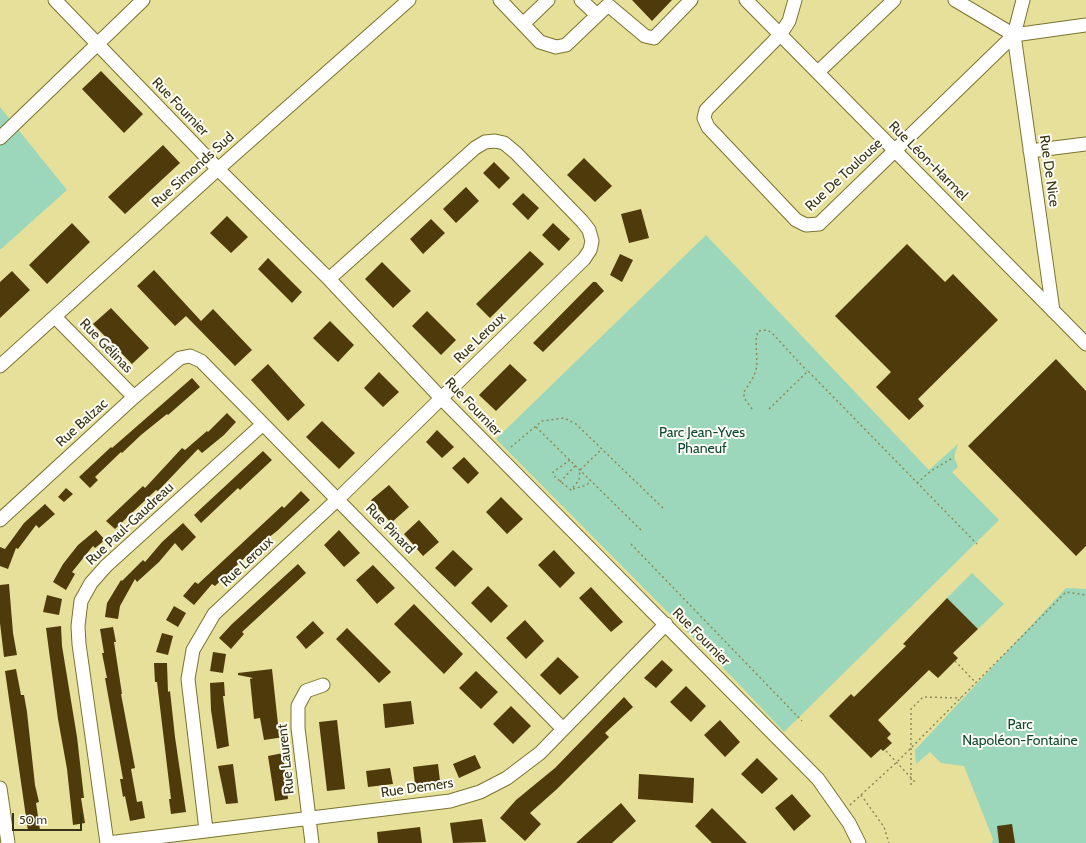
<!DOCTYPE html>
<html>
<head>
<meta charset="utf-8">
<style>
  body { margin:0 }
  #map { position:relative; width:1086px; height:843px; overflow:hidden; background:#e6e09a; font-family:Cabin,sans-serif }
  canvas { display:block }
  .scale { position:absolute; left:12px; top:813px; width:70px; height:18px; box-sizing:border-box; border:2px solid #373417; border-top:0; padding-left:5px; font-size:12px; line-height:14px; white-space:nowrap; color:#373417; -webkit-text-stroke:3px #fefef7; paint-order:stroke }
</style>
</head>
<body>
<div id="map">
<canvas width="1086" height="843"></canvas>
<div class="scale">50 m</div>
</div>
<script>
const ctx = document.querySelector('canvas').getContext('2d');
ctx.lineJoin = 'round';
function paint(path, color) { ctx.fillStyle = color; ctx.fill(path, 'evenodd'); }
const shape = rows => new Path2D(rows.map(r => 'M' + r).join(''));
function trace(path, color, width, dash) { ctx.strokeStyle = color; ctx.lineWidth = width; ctx.lineCap = dash ? 'butt' : 'round'; ctx.setLineDash(dash || []); ctx.stroke(path); }
function label(font, color, halo, rows, align = 'center') {
  ctx.font = font + ' Cabin,sans-serif'; ctx.lineWidth = 4; ctx.setLineDash([]); ctx.textBaseline = 'middle'; ctx.strokeStyle = halo; ctx.fillStyle = color; for (const [text, x, y, turn = 0] of rows) {
    ctx.save(); ctx.translate(x, y); ctx.rotate((+turn || 0) * Math.PI / 180); ctx.textAlign = isNaN(turn) ? turn : align; if (halo) ctx.strokeText(text, 0, 0); ctx.fillText(text, 0, 0); ctx.restore();
  }
}
const green = shape([
  [0,107,67,190,0,250],
  [706,235,929,470,958,444,954,457,958,467,952,472,999,520,784,732,735,680,496,439],
  [972,573,1004,604,978,629,947,598],
  [1066,588,1086,589,1086,843,992,843,993,839,964,766,941,763,930,752,916,764,915,750]
]);
const building = shape([
  [632,0,672,0,652,21],
  [101,71,143,114,124,133,82,89],
  [163,145,180,163,125,214,108,197],
  [584,158,612,186,595,202,567,175],
  [494,162,510,178,499,189,483,173],
  [466,187,479,201,456,223,443,209],
  [523,193,539,208,528,220,512,204],
  [641,209,649,238,629,243,621,214],
  [227,216,248,237,231,253,210,233],
  [431,219,445,233,423,254,410,239],
  [72,223,90,242,47,284,29,265],
  [553,223,570,239,559,251,542,235],
  [907,244,945,282,953,274,998,320,918,399,924,406,909,420,876,387,891,372,835,316],
  [530,251,544,264,490,318,476,304],
  [620,254,633,260,622,282,610,275],
  [268,258,302,292,292,303,258,269],
  [382,262,411,291,393,308,365,279],
  [154,270,201,321,213,309,252,350,235,366,186,316,175,326,137,286],
  [12,271,30,290,0,318,0,282],
  [593,282,596,282,604,291,543,352,533,343],
  [111,308,149,348,132,364,93,324],
  [427,311,456,340,441,355,412,326],
  [330,321,354,345,338,362,313,338],
  [1056,359,1086,391,1086,546,1076,556,968,446],
  [268,364,305,405,288,421,251,380],
  [510,364,527,380,496,411,479,395],
  [379,372,399,392,383,407,364,388],
  [192,378,200,387,168,415,167,414,141,435,122,453,121,452,95,477,98,480,90,488,79,477,111,447,112,448],
  [227,413,236,422,224,435,202,453,198,449,158,491,156,490,115,529,106,521,143,486,145,488,182,448,185,450,207,431,208,432],
  [322,421,355,453,339,469,306,437],
  [437,430,454,447,442,458,426,442],
  [263,451,272,460,240,490,238,488,201,523,194,515],
  [464,457,479,473,468,484,452,468],
  [389,485,409,507,391,523,371,500],
  [66,488,73,494,64,502,58,497],
  [301,491,310,500,277,531,255,548,215,586,212,584,194,605,183,596,195,582,198,584,282,506,284,508],
  [501,497,523,519,507,534,486,512],
  [45,504,55,514,39,528,36,525,18,549,16,548,8,569,0,566,0,547,5,549,24,523],
  [419,520,439,542,423,556,404,534],
  [183,523,196,537,182,551,175,543,159,562,137,582,135,579,120,606,118,619,105,617,107,603,121,580,122,581,143,560,145,562,162,542],
  [96,530,105,540,95,548,93,546,72,572,75,574,66,590,53,582,63,564,78,545],
  [339,530,360,553,344,567,324,545],
  [453,550,473,569,455,587,435,568],
  [554,550,575,573,560,588,538,565],
  [298,564,306,573,242,632,244,634,231,649,219,638,232,624],
  [373,565,395,588,377,604,356,580],
  [9,584,13,633,17,655,4,657,0,623,0,585],
  [488,586,508,606,491,623,471,603],
  [591,587,623,622,611,632,579,598],
  [47,595,62,599,59,615,43,612],
  [947,598,978,629,953,653,958,658,938,678,929,670,878,720,891,734,887,738,892,743,883,751,881,749,871,758,829,716,851,694,854,697,906,646,903,644],
  [414,604,463,654,444,674,394,624],
  [174,606,186,613,178,627,166,620],
  [525,620,544,641,526,659,506,638],
  [313,621,324,633,306,649,296,637],
  [61,626,62,646,77,737,84,798,81,798,85,823,73,825,67,769,58,719,46,628],
  [113,627,116,642,114,642,122,694,121,694,135,768,131,769,137,802,142,801,145,818,130,821,125,796,123,797,120,779,123,779,105,678,107,678,102,653,104,653,100,629],
  [347,628,391,672,379,683,336,639],
  [162,633,173,636,168,655,156,652],
  [213,652,226,654,223,673,210,671],
  [558,657,579,677,560,695,540,675],
  [662,660,673,670,656,688,644,678],
  [154,663,167,663,168,692,170,691,175,737,186,812,171,814,169,799,171,799,157,682,155,682],
  [16,669,21,695,24,695,27,712,35,785,39,802,36,803,40,830,28,831,5,671],
  [272,669,278,724,282,724,284,737,264,740,260,718,254,719,250,679,253,678,238,675,238,673],
  [476,671,498,692,481,709,459,688],
  [224,682,225,696,223,696,229,746,217,749,211,710,210,683],
  [686,686,706,706,691,722,670,702],
  [624,697,633,707,605,733,609,737,557,789,530,813,541,824,525,841,500,818,516,800,555,768],
  [411,701,414,724,385,728,383,704],
  [511,706,531,726,513,744,493,724],
  [337,720,345,789,327,791,319,722],
  [720,720,740,742,725,757,704,735],
  [283,753,288,799,275,801,268,756],
  [475,755,481,768,459,778,453,764],
  [757,758,778,779,762,794,741,774],
  [233,764,238,803,226,804,218,766],
  [438,764,440,781,415,784,413,767],
  [390,768,393,784,368,787,366,771],
  [639,774,694,778,693,803,638,799],
  [792,794,811,816,794,831,775,808],
  [621,803,636,821,612,843,576,843],
  [712,808,747,843,712,843,695,826],
  [482,819,486,842,453,843,450,823],
  [1012,824,1015,843,999,843,997,826],
  [420,827,422,843,378,843,377,832]
]);
const path = shape([
  [752,409,744,398,744,392,754,376,757,366,756,340,758,331,767,330,772,333,807,371],
  [769,409,808,371,977,544],
  [536,427,643,532],
  [511,447,542,421,564,418,576,424,665,510],
  [570,460,553,472,555,477,571,490,579,480,580,470,602,449],
  [560,482,575,466],
  [917,483,931,471,954,457],
  [573,489,587,485,590,481],
  [631,544,802,721],
  [955,661,976,683],
  [886,751,915,782],
  [911,785,911,709,923,697,961,698],
  [861,795,884,827,889,843],
  [850,805,897,762,1064,594,1066,592,1086,595]
]);
const minor = shape([
  [55,0,218,169,329,279,442,399,818,779,849,823,859,843],
  [500,0,540,42,556,47,566,45,608,5,645,36,654,38,691,0],
  [581,0,597,15],
  [746,0,1086,344],
  [795,0,789,21,780,35,706,110,704,118,708,127,796,220,806,225,819,224,1014,35,1023,0],
  [955,0,1014,35,1086,25],
  [523,24,548,0],
  [1014,35,1053,311],
  [818,72,894,0],
  [0,138,143,0],
  [1030,151,1086,144],
  [55,317,134,397],
  [0,366,218,169,409,0],
  [0,520,134,397,180,358,190,356,201,361,563,729],
  [0,788,8,843],
  [206,830,188,679,193,650,214,614,338,499,584,259,590,250,592,241,589,230,582,221,516,153,504,143,495,141,485,142,475,148,329,279],
  [107,843,79,644,78,626,81,601,91,583,106,566,263,424],
  [108,843,450,801,480,792,507,778,540,753,666,624],
  [312,843,298,728,298,706,306,691,323,685]
]);
const streetNames = [
  ["Rue Fournier",180,107,46],
  ["Rue Léon-Harmel",928,161,45],
  ["Rue Simonds Sud",193,170,-42],
  ["Rue De Nice",1049,171,82],
  ["Rue De Toulouse",844,175,-43],
  ["Rue Leroux",480,338,-44],
  ["Rue Gélinas",106,346,46],
  ["Rue Fournier",473,407,46],
  ["Rue Balzac",82,423,-42],
  ["Rue Paul-Gaudreau",130,524,-43],
  ["Rue Pinard",390,529,46],
  ["Rue Leroux",247,562,-43],
  ["Rue Fournier",701,637,45],
  ["Rue Laurent",286,759,-96],
  ["Rue Demers",417,788,-8]
];
const parkNames = [
  ["Parc Jean-Yves",702,433],
  ["Phaneuf",702,449],
  ["Parc",1020,725],
  ["Napoléon-Fontaine",1020,741]
];
paint(green, '#9cd7bb');
paint(building, '#4f3a0b');
trace(minor, '#7a742f', 15);
trace(path, '#8e8a58', 1.5, [2, 3]);
trace(minor, '#fff', 13);
label('14px', '#373417', '#fefef7', streetNames);
label('14px', '#0f4833', '#fefef7', parkNames);
</script>
</body>
</html>
